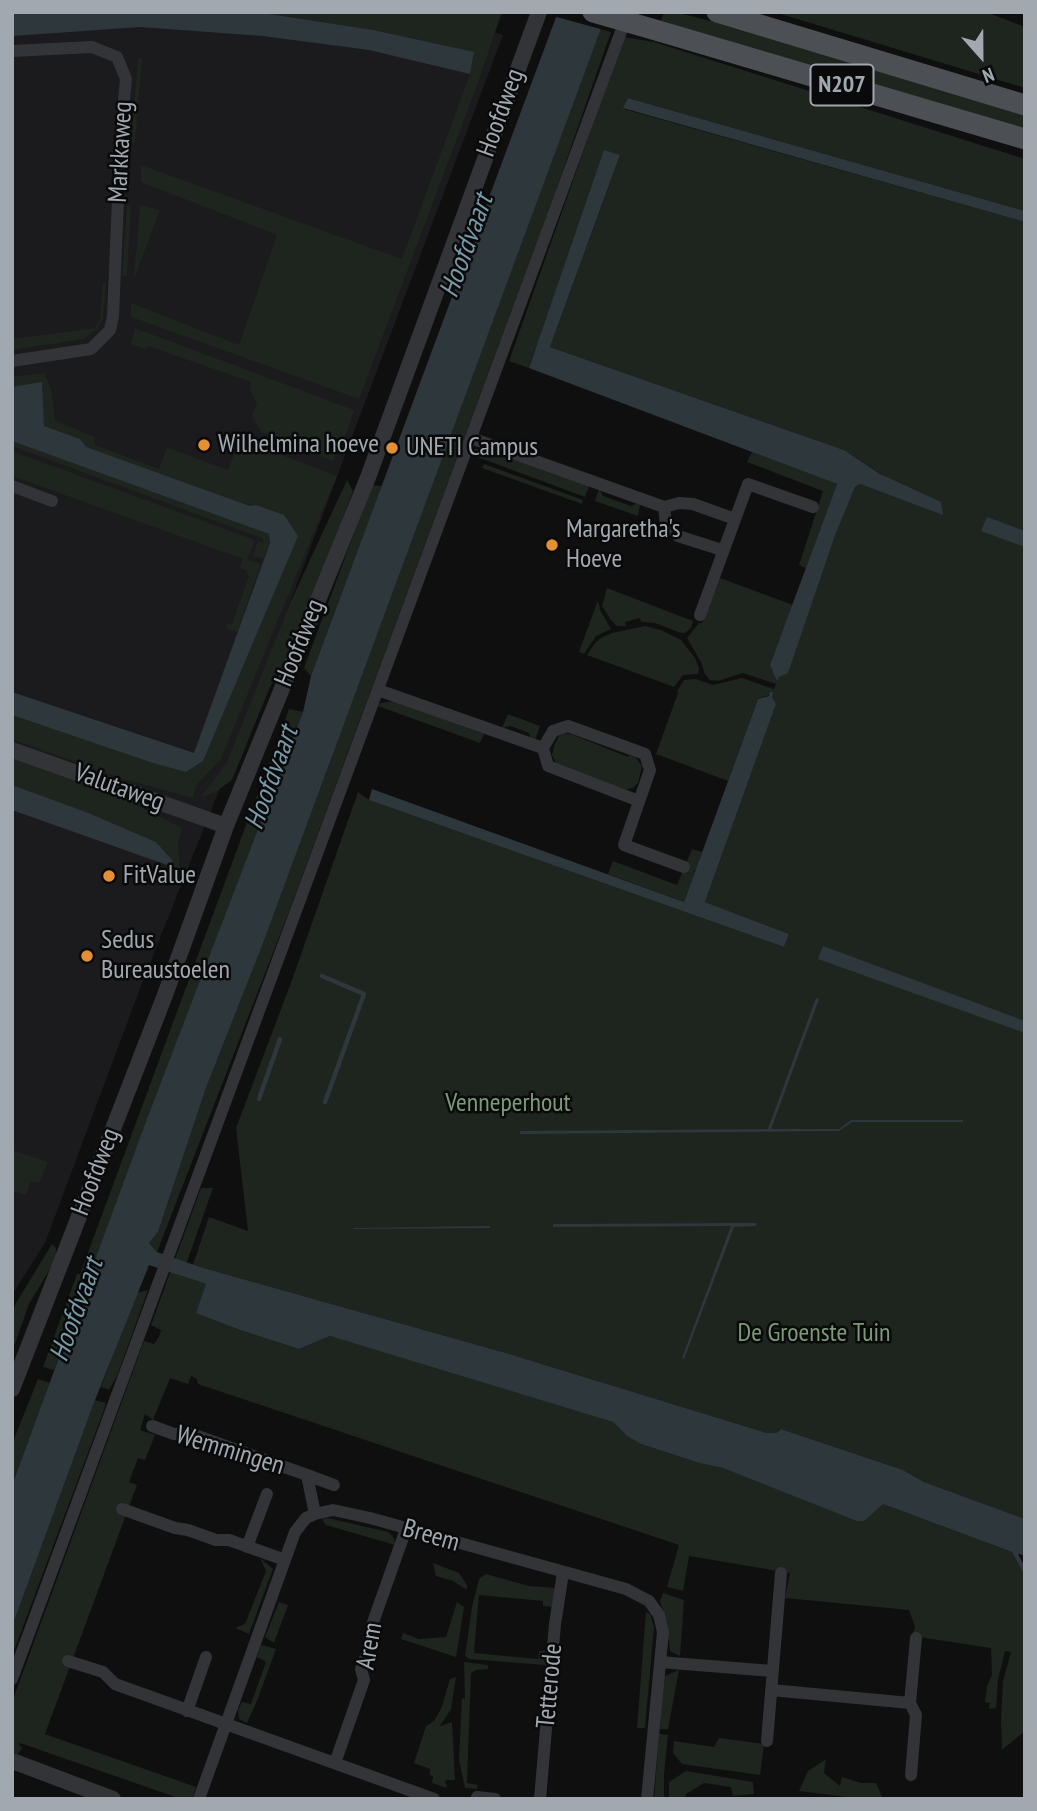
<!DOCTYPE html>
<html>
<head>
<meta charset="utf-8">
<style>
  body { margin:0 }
  #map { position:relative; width:1037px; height:1811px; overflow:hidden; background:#0f0f10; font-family:"PT Sans Narrow",sans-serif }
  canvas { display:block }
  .frame { position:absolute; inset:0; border:14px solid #a1a8b0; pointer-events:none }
  .north { position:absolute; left:946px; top:21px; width:70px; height:70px; -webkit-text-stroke:5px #0a0a0b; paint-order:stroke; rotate:159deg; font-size:19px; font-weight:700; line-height:28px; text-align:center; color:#a1a8b0 }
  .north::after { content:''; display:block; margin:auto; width:24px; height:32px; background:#a1a8b0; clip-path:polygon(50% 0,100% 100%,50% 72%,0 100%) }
</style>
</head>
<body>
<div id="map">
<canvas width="1037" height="1811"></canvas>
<div class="frame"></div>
<div class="north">N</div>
</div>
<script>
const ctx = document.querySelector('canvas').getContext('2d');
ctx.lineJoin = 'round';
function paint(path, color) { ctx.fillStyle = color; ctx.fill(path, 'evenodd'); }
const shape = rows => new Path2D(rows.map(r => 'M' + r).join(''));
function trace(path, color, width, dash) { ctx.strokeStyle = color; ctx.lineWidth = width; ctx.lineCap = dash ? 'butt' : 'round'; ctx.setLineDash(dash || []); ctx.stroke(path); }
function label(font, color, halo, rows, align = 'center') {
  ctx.font = font + ' "PT Sans Narrow",sans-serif'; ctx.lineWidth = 5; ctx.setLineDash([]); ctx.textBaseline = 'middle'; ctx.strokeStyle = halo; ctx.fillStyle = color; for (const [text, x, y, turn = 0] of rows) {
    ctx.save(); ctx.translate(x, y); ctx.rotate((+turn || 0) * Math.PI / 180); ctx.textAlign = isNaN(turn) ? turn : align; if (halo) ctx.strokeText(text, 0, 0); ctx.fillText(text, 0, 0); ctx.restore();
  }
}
const built = shape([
  [12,12,429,12,503,35,224,778,144,978,45,1243,12,1295]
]);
const green = shape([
  [232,12,502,12,476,88,359,399,131,317,131,303,239,345,277,235,141,182,141,165,402,259,470,74,474,53,373,30,269,14],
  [664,12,675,12,787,40,1025,114,1025,131,704,36,661,20],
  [774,12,986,12,1025,27,1025,88],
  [600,29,611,32,555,193,288,914,157,1252,149,1243,158,1232,206,1088,262,946],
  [624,37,654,42,1025,159,1025,211,628,98,624,109,1025,222,1025,1519,924,1482,903,1470,793,1433,780,1429,776,1433,767,1433,506,1353,193,1265,209,1217,248,1231,236,1128,292,980,358,792,369,800,784,947,789,934,705,902,776,704,769,695,758,699,728,781,656,754,678,693,677,691,684,680,696,679,713,685,742,678,774,689,776,684,743,673,718,681,710,680,705,674,701,662,687,638,699,623,702,623,720,578,793,605,770,665,776,676,855,487,860,484,942,514,844,450,550,347,620,156,533,355,529,368,509,361],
  [138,59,142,59,135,143,131,143],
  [127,205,131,207,127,276,122,277],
  [140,205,160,210,134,279],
  [103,283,106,283,103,319,97,329,83,339,12,350,12,339,95,328,100,320],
  [135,328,354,410,347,432,333,461,261,432,252,416,257,403,250,390,251,382,148,346,144,349,131,344],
  [45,373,52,393,55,420,94,437,95,445,159,469,166,450,168,448,228,470,240,439,337,476,221,759,196,785,193,798,123,779,12,739,12,715,153,763,187,772,203,761,298,535,256,505,251,506,85,447,80,439,43,426,42,383,12,387,12,377],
  [12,441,269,534,270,543,263,559,253,556,258,541,263,543,264,539,12,446],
  [474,449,489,449,589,486,585,497,472,455],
  [12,451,255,540,247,560,261,564,237,632,226,628,228,623,232,624,249,576,246,570,240,568,243,559,12,476],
  [752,452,837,484,806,568,799,565,823,491,747,462],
  [484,464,583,500,582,504,482,468],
  [347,480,353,491,297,641,270,687,232,780,217,791,201,797,227,762,290,603],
  [372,485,382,486,311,676,304,668],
  [599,489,603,496,631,506,637,503,640,505,638,516,595,501],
  [607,588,693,621,691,628,685,633,681,633,655,623,641,622,640,618,625,622,626,626,617,626,610,619,602,606],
  [598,600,600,610,611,629,596,636,584,654,579,652],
  [645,626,661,630,681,640,695,658,699,668,698,674,683,675,674,687,587,655,595,643,601,638,612,633],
  [394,701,484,734,480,743,378,706,380,703],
  [289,709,303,712,54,1370,43,1367,77,1274,80,1274],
  [508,714,540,726,535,740,531,739,529,733,511,726,502,728],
  [563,734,571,734,628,757,629,755,636,758,642,766,638,783,633,788,625,790,556,763,552,755,554,746,559,736],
  [12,758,129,801,182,828,178,844,180,870,171,866,173,861,156,842,86,812,12,785],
  [692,849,702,852,696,870,693,871,695,872,684,902,608,874,613,861,677,885],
  [12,1150,48,1162,39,1183,31,1181,26,1195,12,1191],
  [201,1188,213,1188,182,1276,206,1284,197,1313,240,1330,299,1349,330,1336,384,1352,613,1422,627,1436,641,1444,699,1463,723,1468,796,1495,883,1504,1012,1552,1025,1576,1025,1731,1002,1750,1001,1720,1003,1681,1011,1652,1005,1651,998,1680,996,1708,989,1709,990,1703,985,1702,987,1686,992,1675,991,1648,912,1636,915,1627,909,1610,785,1598,790,1573,689,1556,683,1591,667,1587,679,1545,198,1384,197,1379,191,1376,188,1384,170,1378,153,1420,145,1414,140,1430,155,1435,145,1460,138,1458,129,1482,137,1485,45,1734,196,1787,192,1799,181,1799,20,1743,19,1745,23,1748,14,1758,12,1757,12,1702,144,1341,154,1344,159,1337,161,1330,151,1325],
  [52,1244,56,1248,56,1259,29,1304,12,1352,12,1313,16,1303],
  [148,1290,117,1376,109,1390,101,1387,136,1293],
  [38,1379,50,1383,12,1484,12,1444],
  [95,1400,106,1403,104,1410,12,1656,12,1627],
  [328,1518,388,1532,394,1538,395,1545,326,1525,322,1519],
  [260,1558,273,1569,249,1634,235,1628,245,1624,266,1571],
  [433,1563,459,1573,467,1585,467,1590,453,1581,436,1576],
  [486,1574,529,1586,555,1588,553,1607,543,1606,543,1601,479,1595,474,1653,538,1659,539,1651,545,1651,545,1665,469,1659,465,1656,472,1607,479,1579],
  [663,1593,684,1600,680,1656,670,1651,667,1623,660,1601],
  [279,1602,288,1605,274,1643,265,1637],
  [457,1602,464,1607,456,1657,401,1639,403,1633,419,1639,446,1637],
  [646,1612,650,1614,654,1627,645,1728,637,1728],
  [261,1645,276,1649,257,1701,247,1723,239,1719,238,1710,242,1702,251,1704,266,1662,257,1657],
  [464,1662,488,1665,488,1669,476,1670,471,1673,467,1783,478,1785,477,1789,465,1788,459,1760,462,1698,465,1699],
  [679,1670,668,1729,660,1729,663,1677],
  [456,1677,451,1709,440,1726,452,1722,455,1780,445,1780,447,1788,432,1783,433,1776,430,1775,430,1769,414,1763,426,1726,434,1721,441,1709,450,1679],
  [659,1734,668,1735,664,1775,664,1799,654,1799],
  [719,1738,764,1744,760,1775,682,1764,673,1753,674,1741,714,1747],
  [826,1759,824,1773,840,1786,842,1777,861,1783,876,1783,883,1799,863,1799,799,1791,808,1771],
  [686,1771,753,1782,754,1794,733,1796,731,1787,704,1783,686,1794,685,1799,669,1799,669,1782]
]);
const water = shape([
  [232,12,269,14,373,30,474,52,470,74,369,50,263,36,140,27,12,36,13,13],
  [558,12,607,12,262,946,206,1088,158,1232,149,1243,157,1252,200,1267,506,1353,767,1433,776,1433,781,1429,903,1470,924,1482,1025,1519,1025,1555,1018,1554,1025,1567,1025,1576,1012,1552,883,1504,864,1521,857,1521,723,1468,699,1463,641,1444,627,1436,613,1422,330,1336,299,1349,240,1330,196,1313,206,1284,149,1265,95,1400,12,1627,12,1485,147,1119,303,712,311,676],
  [628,98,1025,211,1025,222,623,108],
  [604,150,620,155,550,347,844,450,880,474,941,502,943,515,860,484,855,487,834,538,788,673,779,677,777,681,770,665,837,484,529,368],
  [42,382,44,426,80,439,86,447,250,506,256,505,284,515,298,536,203,761,186,772,153,763,12,715,12,692,194,753,270,543,269,534,12,441,12,387],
  [987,517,1025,531,1025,547,981,531],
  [770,692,773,692,772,697,776,704,705,902,789,934,784,947,369,800,372,789,684,902,758,699,769,696],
  [12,785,86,812,156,842,173,861,170,866,12,810],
  [823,946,1025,1021,1025,1033,818,959],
  [816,998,819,999,771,1129,839,1129,851,1120,963,1120,963,1122,852,1122,839,1131,520,1134,520,1131,768,1129],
  [756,1223,757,1225,755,1226,734,1227,684,1359,682,1358,731,1226,553,1227,553,1224],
  [490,1226,490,1228,353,1229,354,1228]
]);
const pier = shape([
  [554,12,610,12,604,30,553,16]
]);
const stream = shape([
  [322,976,364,994,325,1102],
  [259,1099,280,1039]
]);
const minor = shape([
  [12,51,92,47,117,57,126,79,121,130,113,316,110,330,91,349,12,361],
  [471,438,664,507,666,524,678,536,722,550],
  [12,486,52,501],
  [664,507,679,503,693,504,735,519],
  [700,615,748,484,813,507],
  [378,690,543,748,548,766,639,801],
  [543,748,553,731,568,726,645,754,650,770,624,845,684,867],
  [152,1426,174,1434,189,1433,307,1475,315,1514],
  [307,1475,334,1485],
  [122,1509,175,1528,188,1530,216,1540,229,1540,285,1560],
  [247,1547,267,1494],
  [68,1661,103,1672,115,1684,434,1799],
  [660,1662,772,1671],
  [12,1679,626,18],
  [771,1690,910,1703],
  [187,1711,206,1657],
  [767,1741,781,1573],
  [335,1763,364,1680,361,1669,375,1633,371,1628,406,1529],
  [911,1775,916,1715,910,1703,916,1638],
  [477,1797,495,1799],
  [199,1799,295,1532,306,1518,315,1514,333,1510,370,1518,626,1589,649,1601,659,1615,663,1632,647,1799],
  [540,1799,555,1624,563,1573]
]);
const tertiary = shape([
  [12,750,226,826],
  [12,1389,165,995,226,826,367,480,539,12],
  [15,1762,113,1799]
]);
const primary = shape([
  [717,12,1025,105],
  [659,31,1025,139]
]);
const primaryBridge = shape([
  [593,12,659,31]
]);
const markers = [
  [204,445,7,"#e38f34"],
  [392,448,7,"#e38f34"],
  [552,545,7,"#e38f34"],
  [109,876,7,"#e38f34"],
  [87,956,7,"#e38f34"]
];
const shields = [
  [842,85,63]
];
const shieldNames = [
  ["N207",842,85]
];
const streetNames = [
  ["Hoofdweg",501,113,-70],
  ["Markkaweg",121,152,-87],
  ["Hoofdweg",300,643,-68],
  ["Valutaweg",119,788,20],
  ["Hoofdweg",96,1172,-69],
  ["Wemmingen",230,1451,17],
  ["Breem",431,1536,16],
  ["Arem",370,1646,-80],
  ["Tetterode",550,1686,-85]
];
const poiNames = [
  ["Wilhelmina hoeve",218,445],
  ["UNETI Campus",406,448],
  ["Margaretha's",566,530],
  ["Hoeve",566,560],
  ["FitValue",123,876],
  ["Sedus",101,941],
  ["Bureaustoelen",101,971]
];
const parkNames = [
  ["Venneperhout",508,1104],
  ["De Groenste Tuin",814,1334]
];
const waterNames = [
  ["Hoofdvaart",467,246,-70],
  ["Hoofdvaart",272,778,-70],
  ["Hoofdvaart",77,1310,-70]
];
paint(built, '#1b1b1d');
paint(green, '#1e241e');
paint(water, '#2e383c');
paint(pier, '#0f0f10');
trace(stream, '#2e383c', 4.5);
trace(minor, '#323437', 12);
trace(tertiary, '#323437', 16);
trace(primary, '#4c4f53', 21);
trace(primaryBridge, '#4c4f53', 21);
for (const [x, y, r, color] of markers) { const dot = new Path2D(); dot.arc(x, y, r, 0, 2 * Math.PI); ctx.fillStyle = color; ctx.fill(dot); trace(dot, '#0a0a0b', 2.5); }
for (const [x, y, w] of shields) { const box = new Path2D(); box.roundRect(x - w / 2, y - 20.5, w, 41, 5); ctx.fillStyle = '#0a0a0b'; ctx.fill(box); trace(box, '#a1a8b0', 2); }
label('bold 24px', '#a1a8b0', null, shieldNames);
label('26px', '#a1a8b0', '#0a0a0b', streetNames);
label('26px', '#a1a8b0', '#0a0a0b', poiNames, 'left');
label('26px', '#7c9a79', '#0a0a0b', parkNames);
label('italic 28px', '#799aa9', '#0a0a0b', waterNames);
</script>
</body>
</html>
